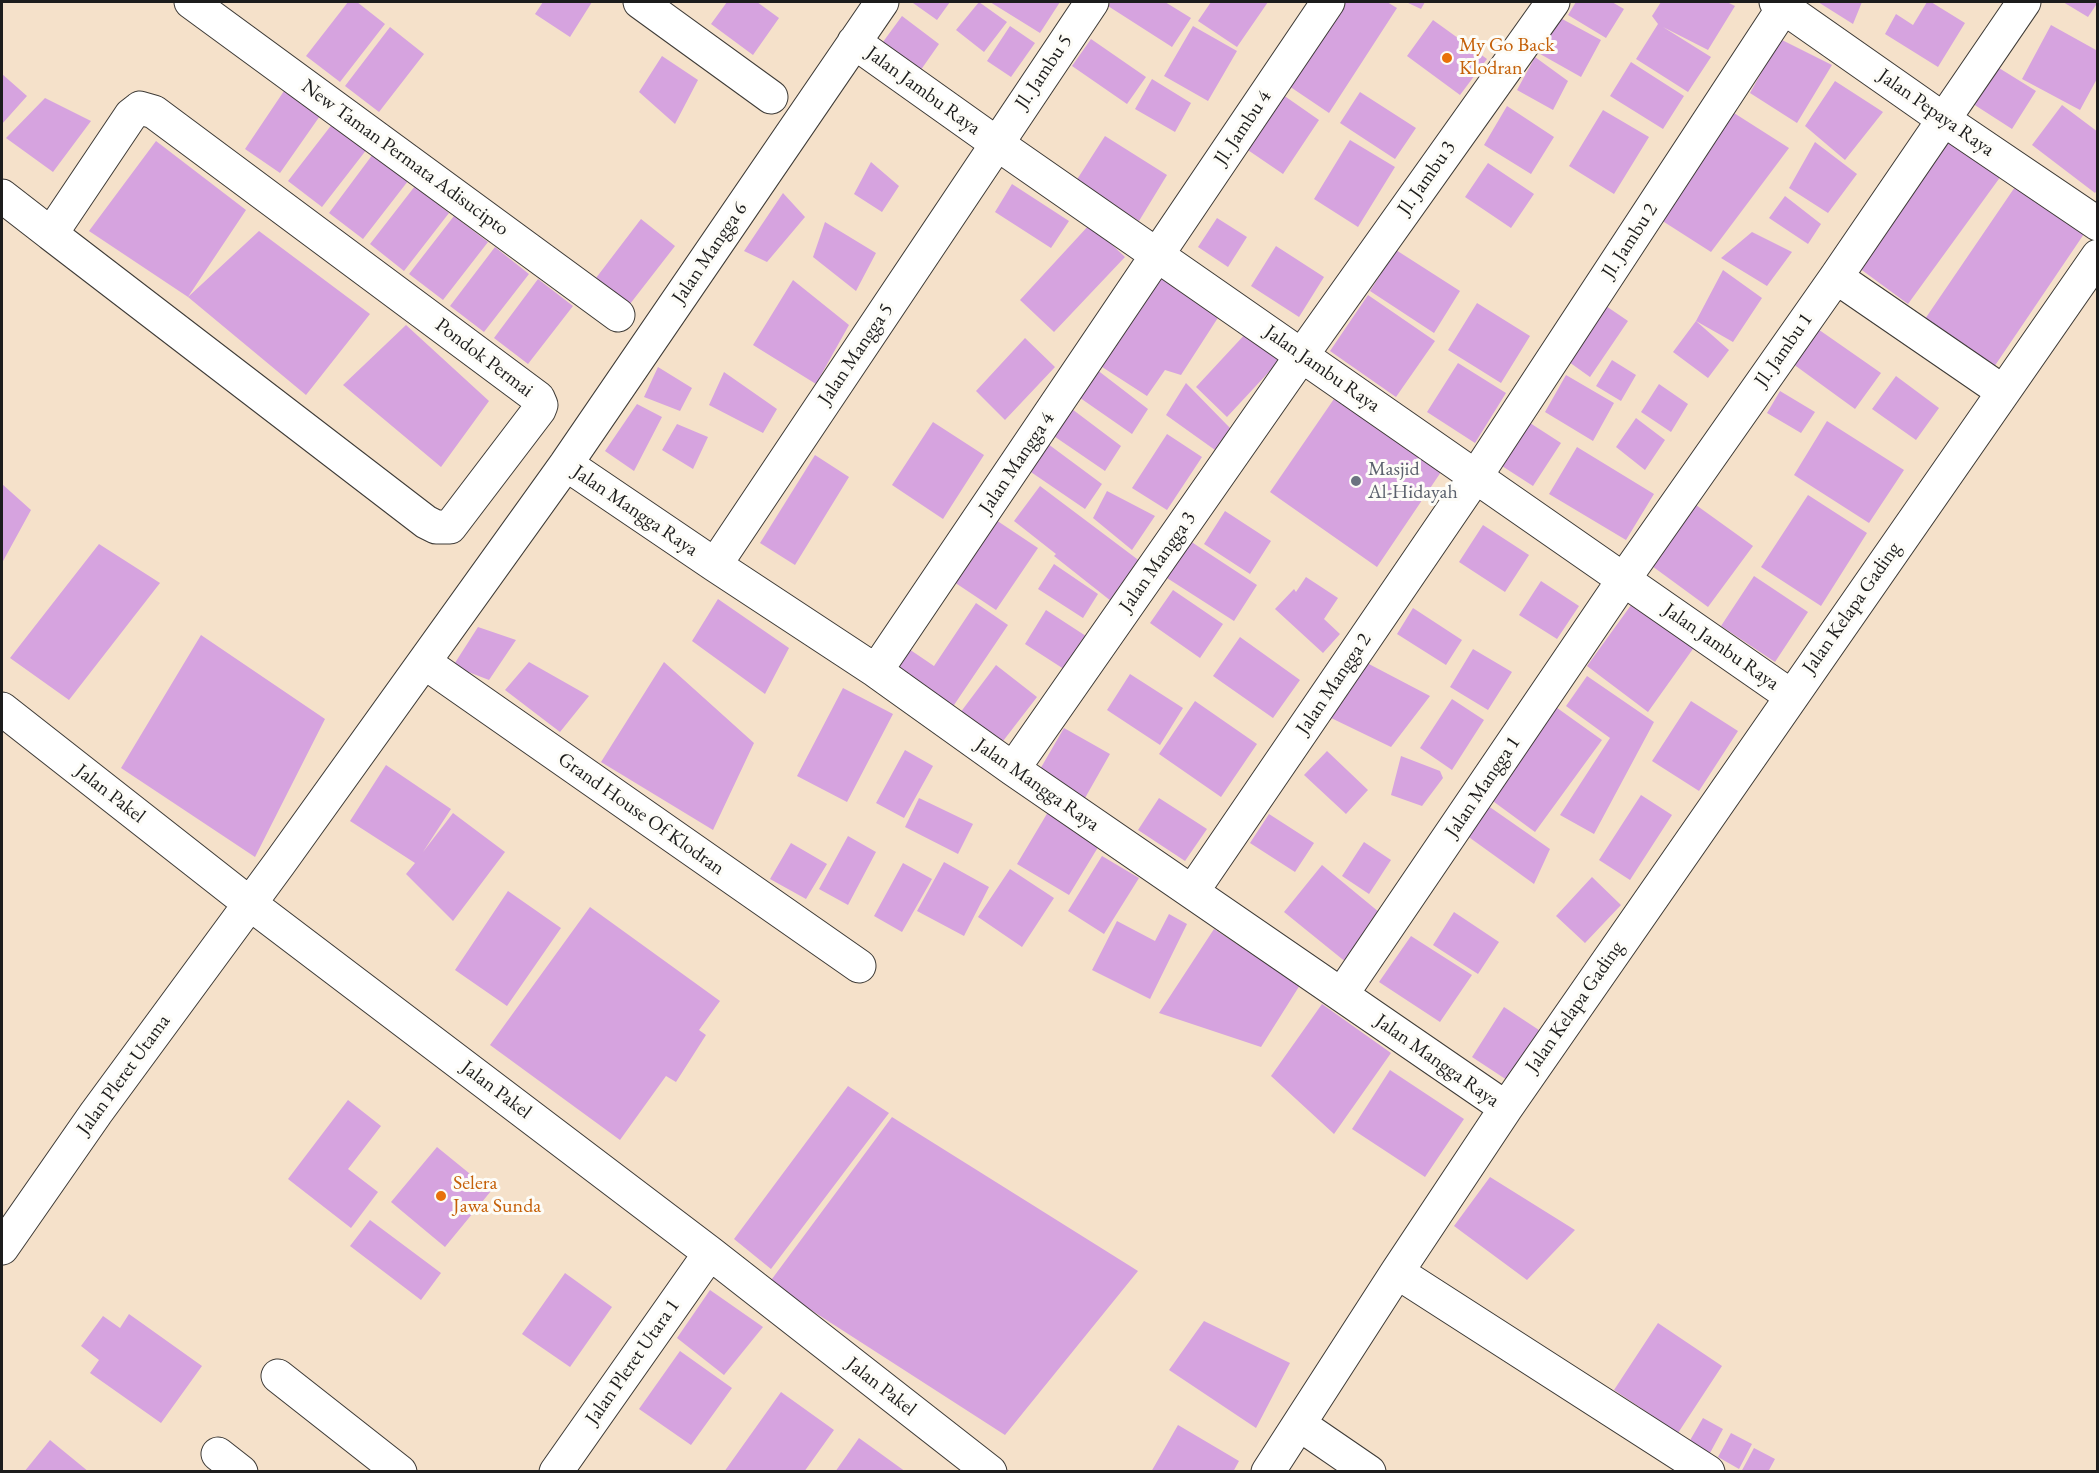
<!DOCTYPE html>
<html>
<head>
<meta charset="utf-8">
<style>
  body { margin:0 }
  #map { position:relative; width:2099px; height:1473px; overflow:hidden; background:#f5e1ca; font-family:"EB Garamond",serif }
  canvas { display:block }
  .frame { position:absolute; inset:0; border:3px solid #1c1c1c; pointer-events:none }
</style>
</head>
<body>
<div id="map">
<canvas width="2099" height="1473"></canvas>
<div class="frame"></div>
</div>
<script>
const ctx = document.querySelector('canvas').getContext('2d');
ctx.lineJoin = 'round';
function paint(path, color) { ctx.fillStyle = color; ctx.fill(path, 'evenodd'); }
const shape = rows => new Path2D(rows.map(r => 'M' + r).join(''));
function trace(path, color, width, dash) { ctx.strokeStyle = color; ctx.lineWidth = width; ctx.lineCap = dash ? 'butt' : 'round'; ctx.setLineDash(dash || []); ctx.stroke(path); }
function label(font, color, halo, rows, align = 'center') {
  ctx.font = font + ' "EB Garamond",serif'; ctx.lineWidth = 6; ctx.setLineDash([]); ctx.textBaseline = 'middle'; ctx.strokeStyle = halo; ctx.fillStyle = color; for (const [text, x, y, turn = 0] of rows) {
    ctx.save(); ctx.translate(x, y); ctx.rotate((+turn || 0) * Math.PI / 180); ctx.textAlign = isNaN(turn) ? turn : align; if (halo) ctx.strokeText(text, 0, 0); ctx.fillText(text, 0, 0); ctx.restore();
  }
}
const building = shape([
  [348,2,357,2,385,24,340,82,306,56],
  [543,2,592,2,570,37,535,14],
  [727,2,757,2,779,18,753,55,711,24],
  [914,2,950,2,937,20,913,3],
  [979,2,1007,22,984,52,956,30],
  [990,2,1060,2,1040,33],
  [1111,2,1165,2,1191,18,1172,47,1108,6],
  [1211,2,1268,2,1237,47,1198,21],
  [1339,2,1387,2,1397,8,1329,113,1286,84],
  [1406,2,1425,2,1421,9],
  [1576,2,1612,2,1624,9,1606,38,1568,15],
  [1661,2,1727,2,1735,6,1708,50,1663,27,1711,57,1688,92,1636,59,1658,24,1652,16],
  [1818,2,1862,2,1853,24],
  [1927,2,1931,2,1965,23,1938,67,1885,34,1896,14,1913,25],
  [2063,2,2098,2,2088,17],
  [1553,14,1601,40,1581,77,1533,50],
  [902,16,939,44,918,74,880,46],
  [1433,20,1487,59,1460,95,1407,56],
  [2051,25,2096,50,2098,77,2080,110,2022,79],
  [1010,26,1035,43,1011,77,987,61],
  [1193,26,1237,51,1208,101,1164,76],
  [390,27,424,54,379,112,345,86],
  [1091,39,1146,77,1127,104,1072,66],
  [1780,39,1832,65,1797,123,1750,93],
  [662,56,698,80,675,124,639,92],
  [1535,57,1568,81,1553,110,1517,90],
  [1631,62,1684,96,1663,129,1610,96],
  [1991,63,2036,91,2012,129,1967,100],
  [2,74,27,96,2,124],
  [1152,79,1191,103,1175,132,1135,109],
  [1835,81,1883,112,1845,160,1805,126],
  [286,88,322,113,280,173,245,149],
  [1276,90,1319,120,1283,174,1239,144],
  [1360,92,1416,128,1395,159,1340,123],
  [45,98,91,121,53,172,6,138],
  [2062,105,2098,132,2098,189,2095,193,2032,145],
  [1507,106,1554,137,1531,174,1484,145],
  [1603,110,1649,137,1614,194,1569,166],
  [1734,113,1789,148,1711,252,1661,220],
  [333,123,367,149,322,207,288,181],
  [1105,136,1167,175,1139,221,1076,181],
  [1947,138,2001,176,1908,304,1855,265],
  [1350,140,1395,167,1358,227,1314,199],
  [156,141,246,210,188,297,89,231],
  [1815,142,1857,174,1828,213,1789,188],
  [373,154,408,181,363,239,329,213],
  [871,162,899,186,882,212,854,194],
  [1488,163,1534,194,1511,228,1465,197],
  [1012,184,1069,221,1051,248,995,212],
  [2017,184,2086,231,1994,367,1925,319],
  [415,186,449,213,404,271,370,244],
  [783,193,805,217,767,262,744,251],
  [1785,196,1821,224,1808,244,1769,218],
  [454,216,488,242,443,300,409,274],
  [1217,218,1247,237,1228,267,1198,247],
  [641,219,675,246,630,304,596,278],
  [825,222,876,253,856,291,813,257],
  [1090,224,1125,257,1054,332,1020,300],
  [259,231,370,314,306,395,188,297],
  [1752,232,1792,252,1767,286,1721,258],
  [1276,246,1324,277,1299,317,1251,286],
  [495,247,529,274,484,332,450,306],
  [1396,250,1460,291,1434,333,1370,291],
  [1723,270,1762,298,1733,342,1696,321],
  [1159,272,1221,313,1181,375,1165,370,1147,396,1099,365],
  [538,279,573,306,528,364,494,338],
  [793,280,849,325,816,384,753,345],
  [1368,295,1435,341,1396,397,1330,351],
  [1477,303,1530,336,1501,383,1448,350],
  [1606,306,1628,321,1590,377,1569,362],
  [1696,321,1729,350,1708,378,1673,352],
  [406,325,489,401,441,467,343,385],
  [1815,327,1881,373,1855,409,1789,361],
  [1248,331,1280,360,1227,417,1196,387],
  [1025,338,1055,367,1005,420,976,391],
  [1612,360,1636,375,1621,401,1596,386],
  [1458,363,1506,393,1475,443,1427,412],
  [1092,366,1148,409,1132,434,1073,393],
  [658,367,692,388,680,411,644,397],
  [724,372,777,409,763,433,709,405],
  [1566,375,1614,403,1593,441,1545,412],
  [1896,376,1939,408,1916,440,1872,409],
  [1186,383,1230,428,1215,450,1166,415],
  [1659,384,1688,404,1671,432,1641,412],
  [1780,391,1815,412,1801,433,1767,413],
  [1336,396,1443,469,1377,567,1270,492],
  [1064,403,1121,446,1105,471,1045,430],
  [637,404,662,417,634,471,605,451],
  [1636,418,1665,440,1645,470,1616,447],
  [1827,421,1904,470,1869,523,1794,475],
  [933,422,984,455,943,519,892,485],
  [1530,423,1561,443,1533,486,1502,466],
  [677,424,708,437,693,469,662,450],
  [1167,434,1202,457,1167,510,1132,488],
  [1044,441,1102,484,1085,509,1025,468],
  [1577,447,1654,494,1626,540,1549,494],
  [815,455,849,477,795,565,760,543],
  [2,484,31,510,2,563],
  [1040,486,1141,562,1111,601,1054,556,1056,554,1014,521],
  [1107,491,1155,516,1132,550,1093,518],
  [1808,495,1867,533,1821,606,1761,567],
  [1696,505,1753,546,1708,607,1652,566],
  [1225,511,1271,541,1250,574,1204,544],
  [990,516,1038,548,996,610,948,578],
  [1483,525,1529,555,1505,592,1459,562],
  [1190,541,1257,585,1234,621,1167,578],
  [99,544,160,583,69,700,10,658],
  [1054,564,1098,594,1083,618,1038,589],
  [1754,576,1808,612,1775,662,1721,626],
  [1306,577,1338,598,1324,619,1340,634,1323,653,1275,609,1294,589,1296,592],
  [1541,581,1579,606,1557,639,1519,615],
  [1173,590,1223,624,1200,658,1150,623],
  [718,599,789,648,765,694,692,641],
  [1634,601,1695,646,1648,712,1587,666],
  [976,603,1008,625,952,708,892,667,906,647,934,666],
  [1413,608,1462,640,1446,665,1397,634],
  [1046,610,1092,640,1070,673,1025,644],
  [478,627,516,640,489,680,453,666],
  [201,635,325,719,255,857,121,768],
  [1240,637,1300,680,1273,718,1213,676],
  [1473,649,1512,672,1488,710,1450,687],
  [529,662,589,696,560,732,505,690],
  [664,662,754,743,713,830,601,762],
  [1367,663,1430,696,1391,747,1327,716],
  [996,665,1037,697,1000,745,960,713],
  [1130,674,1183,708,1160,745,1107,710],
  [1587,676,1654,722,1594,834,1560,815,1610,738,1566,706],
  [843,688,893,714,847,802,797,776],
  [1452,699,1484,720,1452,770,1420,748],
  [1195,701,1257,744,1221,797,1159,754],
  [1691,701,1738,731,1699,791,1652,761],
  [1553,705,1602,740,1535,832,1486,796],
  [1064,728,1110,754,1085,798,1039,771],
  [905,750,933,766,904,818,876,803],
  [1327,751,1368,790,1346,814,1304,775],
  [1401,756,1440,771,1443,778,1422,806,1391,795],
  [386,765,451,809,423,852,453,813,505,852,453,921,406,874,415,863,350,821],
  [1641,795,1672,815,1630,880,1599,860],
  [919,798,973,824,958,854,905,827],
  [1159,798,1207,829,1185,861,1138,830],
  [1484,803,1550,849,1534,884,1459,830],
  [1048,812,1100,844,1069,895,1017,864],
  [1269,814,1314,843,1295,872,1250,843],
  [848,836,876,852,848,905,819,889],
  [1364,842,1391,860,1369,894,1342,876],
  [791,843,827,864,806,899,770,879],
  [1102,856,1139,878,1104,934,1068,911],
  [944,862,989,887,964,936,917,911],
  [903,863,932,879,902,932,874,916],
  [1322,865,1385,917,1347,963,1284,912],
  [1010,869,1054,898,1022,947,978,917],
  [1592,877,1621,905,1585,943,1556,916],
  [508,891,561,928,507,1006,455,970],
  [590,907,720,1001,699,1030,706,1035,676,1082,666,1076,620,1140,490,1045],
  [1454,912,1499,942,1478,974,1433,945],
  [1169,914,1187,924,1150,999,1092,970,1117,921,1155,941],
  [1214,929,1300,985,1261,1047,1159,1013],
  [1411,936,1472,975,1440,1022,1379,982],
  [1322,1004,1391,1053,1334,1134,1271,1076],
  [1504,1007,1542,1032,1510,1082,1472,1057],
  [1390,1070,1464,1119,1425,1177,1352,1129],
  [848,1086,889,1113,771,1269,734,1239],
  [348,1100,381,1126,348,1169,378,1192,351,1228,288,1179],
  [892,1117,1138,1271,1005,1435,769,1283],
  [437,1147,491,1191,445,1247,391,1202],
  [1490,1177,1575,1230,1527,1280,1454,1226],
  [370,1220,441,1273,421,1300,350,1246],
  [565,1273,612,1307,570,1367,522,1334],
  [710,1290,763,1327,724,1375,677,1338],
  [129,1314,202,1366,161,1423,90,1373,99,1360,81,1346,103,1316,120,1328],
  [1204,1321,1290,1363,1256,1428,1169,1370],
  [1658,1323,1722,1366,1678,1433,1614,1390],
  [680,1351,732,1388,691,1445,639,1409],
  [781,1392,834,1430,804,1472,724,1472],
  [1703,1418,1723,1429,1710,1453,1689,1442],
  [1178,1425,1239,1461,1233,1472,1151,1472],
  [1731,1433,1752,1444,1739,1469,1718,1457],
  [859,1438,906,1472,835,1472],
  [50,1440,89,1472,24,1472],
  [1754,1448,1775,1459,1768,1472,1741,1472]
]);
const minor = shape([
  [191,2,618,315],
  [640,2,771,97],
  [1776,2,1943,119,2098,224],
  [854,42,996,143,1791,696],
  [140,108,154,112,538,398,541,405,539,410,450,527,436,527,426,522,51,234,131,115,140,108],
  [2,196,51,234],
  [1836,277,2002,391],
  [566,464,715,565,876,671,1013,769,1506,1108],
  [715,565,1092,2],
  [424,662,859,966],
  [876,671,1328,2],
  [2,709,249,903,710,1253,990,1472],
  [1013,769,1302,355,1553,2],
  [1192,892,1476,476,1787,2],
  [1342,994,1624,579,1836,277,2024,2],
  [2,1248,96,1113,279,864,566,464,882,2],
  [1397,1272,1708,1472],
  [278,1376,400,1472],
  [1299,1424,1369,1472],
  [218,1454,241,1472],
  [556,1472,710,1253],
  [1268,1472,1397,1272,1506,1108,2098,256]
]);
const markers = [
  [1447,58,6,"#e8710a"],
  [1356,481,6,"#6b7280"],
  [441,1196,6,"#e8710a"]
];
const foodNames = [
  ["My Go Back",1459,46],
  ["Klodran",1459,69],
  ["Selera",453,1184],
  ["Jawa Sunda",453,1207]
];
const streetNames = [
  ["Jl. Jambu 5",1044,72,-56],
  ["Jalan Jambu Raya",923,91,36],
  ["Jalan Pepaya Raya",1936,113,35],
  ["Jl. Jambu 4",1243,128,-56],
  ["New Taman Permata Adisucipto",405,158,36],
  ["Jl. Jambu 3",1427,178,-55],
  ["Jl. Jambu 2",1630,241,-57],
  ["Jalan Mangga 6",710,253,-56],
  ["Jl. Jambu 1",1784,350,-55],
  ["Jalan Mangga 5",856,354,-56],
  ["Pondok Permai",484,358,37],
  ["Jalan Jambu Raya",1322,369,35],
  ["Jalan Mangga 4",1017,463,-56],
  ["Jalan Mangga Raya",635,511,34],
  ["Jalan Mangga 3",1158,562,-55],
  ["Jalan Kelapa Gading",1852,608,-55],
  ["Jalan Jambu Raya",1721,647,35],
  ["Jalan Mangga 2",1334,684,-56],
  ["Jalan Mangga Raya",1037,785,35],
  ["Jalan Mangga 1",1483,787,-56],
  ["Jalan Pakel",110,794,38],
  ["Grand House Of Klodran",641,814,35],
  ["Jalan Kelapa Gading",1575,1007,-55],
  ["Jalan Mangga Raya",1437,1061,35],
  ["Jalan Pleret Utama",124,1075,-54],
  ["Jalan Pakel",496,1090,37],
  ["Jalan Pleret Utara 1",633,1362,-55],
  ["Jalan Pakel",881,1387,38]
];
const worshipNames = [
  ["Masjid",1368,470],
  ["Al-Hidayah",1368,493]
];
paint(building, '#d6a3df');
trace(minor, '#3d3a36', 35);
trace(minor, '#fff', 33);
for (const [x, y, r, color] of markers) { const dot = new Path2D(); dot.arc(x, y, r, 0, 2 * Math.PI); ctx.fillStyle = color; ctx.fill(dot); trace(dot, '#fdfcf7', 2); }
label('20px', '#c56008', '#fdfcf7', foodNames, 'left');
label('20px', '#1c1c1c', '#fdfcf7', streetNames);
label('20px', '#5b616d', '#fdfcf7', worshipNames, 'left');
</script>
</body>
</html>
